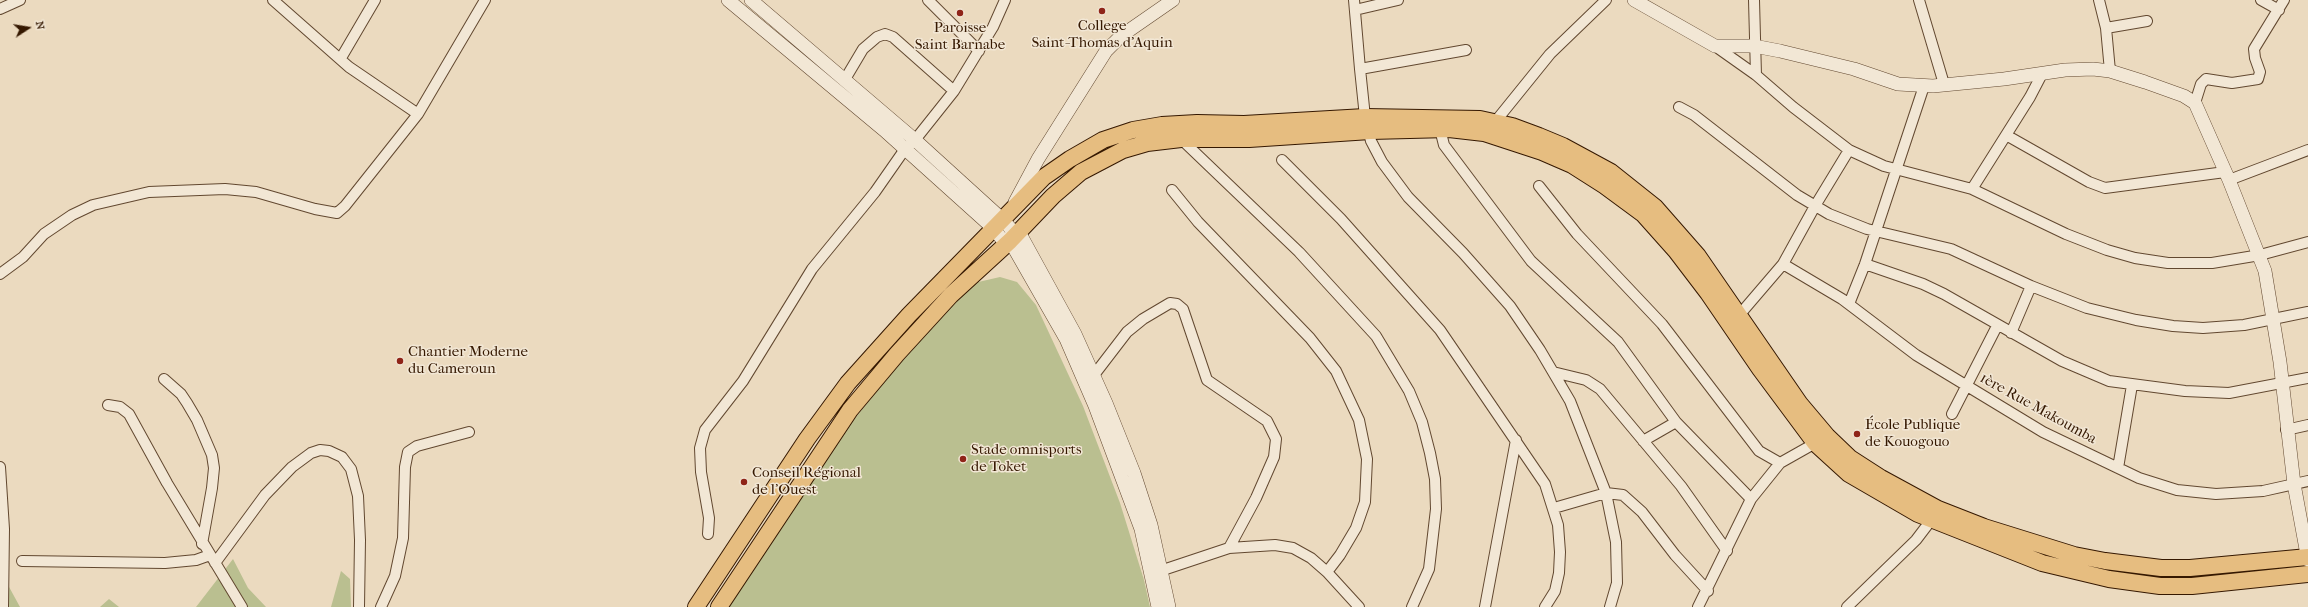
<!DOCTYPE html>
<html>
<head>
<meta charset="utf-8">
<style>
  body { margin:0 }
  #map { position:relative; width:2308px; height:607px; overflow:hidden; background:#ebdabf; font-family:"IM FELL French Canon",serif }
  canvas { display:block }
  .north { position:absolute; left:8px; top:8px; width:40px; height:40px; -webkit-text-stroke:3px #f2e7d5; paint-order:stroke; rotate:78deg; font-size:11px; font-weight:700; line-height:16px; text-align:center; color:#351800 }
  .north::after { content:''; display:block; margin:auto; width:14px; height:18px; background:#351800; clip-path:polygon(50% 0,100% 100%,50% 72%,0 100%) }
</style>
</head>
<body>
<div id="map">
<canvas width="2308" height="607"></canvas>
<div class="north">N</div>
</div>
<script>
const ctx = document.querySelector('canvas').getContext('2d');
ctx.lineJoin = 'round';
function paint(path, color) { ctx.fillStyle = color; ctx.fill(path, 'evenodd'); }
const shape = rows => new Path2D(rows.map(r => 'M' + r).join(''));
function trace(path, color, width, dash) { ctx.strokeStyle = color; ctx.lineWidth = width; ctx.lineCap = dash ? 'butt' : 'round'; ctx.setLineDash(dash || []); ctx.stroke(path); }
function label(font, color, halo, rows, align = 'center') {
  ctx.font = font + ' "IM FELL French Canon",serif'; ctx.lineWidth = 3; ctx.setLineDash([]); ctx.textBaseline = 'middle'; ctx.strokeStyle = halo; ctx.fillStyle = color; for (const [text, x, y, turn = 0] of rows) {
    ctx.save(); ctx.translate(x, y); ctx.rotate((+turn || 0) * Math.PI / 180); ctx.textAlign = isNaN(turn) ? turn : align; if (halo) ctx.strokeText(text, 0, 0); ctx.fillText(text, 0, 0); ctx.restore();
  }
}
const green = shape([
  [1000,277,1017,282,1036,305,1083,406,1120,503,1144,580,1150,607,724,607,840,437,884,382,950,306,974,283],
  [233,559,248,588,266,607,196,607],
  [341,571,350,579,351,607,331,607],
  [8,585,20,607,7,607],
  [109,599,119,607,100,607]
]);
const minor = shape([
  [273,0,349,67,418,114],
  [928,0,979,51],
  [1354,0,1360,69,1365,117,1371,141,1382,162,1408,197,1463,253,1510,306,1540,350,1570,401,1606,493,1616,542,1617,583,1610,607],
  [1754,0,1756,75],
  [1919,0,1944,84],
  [2099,0,2106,28,2110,71],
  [2261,0,2279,10],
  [0,9,20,0],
  [1355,10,1398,0],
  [2106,28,2147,21],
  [1715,46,1756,75,1793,107,1849,150,1884,166,1972,189,2066,234,2107,250,2135,258,2168,263,2212,263,2260,255,2308,242],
  [341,58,375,0],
  [1360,69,1466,50],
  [844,81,863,49,877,37,885,34,893,37,954,91],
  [2195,103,2201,84,2206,79,2232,83,2258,79,2260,72,2255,58,2254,49,2284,0],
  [1679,107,1694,115,1797,195,1829,214,1867,229,1951,249,2031,286,2087,308,2136,320,2173,326,2203,328,2244,325,2308,312],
  [1495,122,1550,54,1606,0],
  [1440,129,1444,145,1531,261,1618,342,1676,422,1751,499],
  [2006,135,2089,182,2105,188,2225,172],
  [1181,139,1299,252,1376,336,1409,391,1422,422,1430,453,1435,479,1436,509,1429,569,1412,607],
  [1282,160,1341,219,1440,330,1545,484,1558,525,1560,552,1559,573,1555,591,1545,607],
  [2229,180,2308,150],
  [1539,186,1577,234,1662,324,1759,451,1780,463],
  [1972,189,2030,97,2042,74],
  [1172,190,1198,222,1310,338,1336,371,1359,420,1367,459,1365,502,1356,528,1340,555,1327,572],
  [1783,264,1842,299,1916,355,2043,432,2139,478,2177,490,2216,494,2263,491,2308,481],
  [1865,264,1923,284,1944,294,2062,361,2109,381,2185,391,2229,393,2308,378],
  [0,274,23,257,44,234,72,215,93,205,149,192,225,189,256,192,315,209,337,213,345,206,418,114,485,0],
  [1849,304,1865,264,1924,86],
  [1735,320,1783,264,1815,206,1849,150],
  [2011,333,2031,286],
  [1553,372,1586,380,1600,389,1681,486,1727,551],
  [1094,375,1127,332,1143,319,1170,303,1177,304,1183,309,1207,380,1267,421,1276,439,1274,457,1256,498,1229,548],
  [164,379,181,394,187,403,197,420,212,455,214,468,212,488,202,544],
  [108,405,120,407,129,414,167,483,242,607],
  [1952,414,1997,326],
  [2286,430,2308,425],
  [1643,441,1676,422],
  [0,467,4,529,3,607],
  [2118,468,2132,385],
  [1554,508,1606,493,1623,495,1642,512,1675,555,1708,591],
  [708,534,709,518,701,472,700,448,705,430,743,381,812,269,875,192,905,149,915,140,954,91,993,27,1005,0],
  [22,561,165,563,196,560,210,555],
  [215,563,265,495,292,467,311,453,320,450,329,451,342,457,351,469,358,496,360,540,359,607],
  [1154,573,1229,548,1275,545,1293,548,1311,558,1327,572,1359,607],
  [381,607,395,576,403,538,405,467,408,452,417,446,469,432],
  [1485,607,1516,440],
  [1698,607,1751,499,1780,463,1819,441],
  [1847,607,1916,540,1935,515]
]);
const tertiary = shape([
  [728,0,884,130,994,229,1001,238,1010,241,1066,339,1095,406,1141,529,1158,607],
  [751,0,915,140,1004,221,1011,229,1019,232,1075,334,1106,403,1134,473,1151,525,1169,607],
  [1634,0,1715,46,1754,46,1780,51,1854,69,1898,84,1933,86,2004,79,2065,70,2093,69,2110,71,2145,82,2184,96,2195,103,2229,180,2265,271,2280,362,2294,484,2308,560],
  [1015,202,1038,159,1106,51,1121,36,1173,0]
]);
const primary = shape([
  [696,607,807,439,848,383,909,315,1044,177,1070,159,1103,140,1133,130,1162,125,1197,123,1244,124,1365,117,1480,119,1512,126,1539,136,1563,146,1611,172,1655,207,1698,256,1800,404,1827,436,1850,458,1881,478,1938,509,1984,527,2074,555,2105,561,2161,568,2190,568,2308,557],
  [719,607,850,410,897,354,951,295,1010,241,1053,196,1081,172,1123,150,1147,143,1181,139,1249,139,1370,131,1449,129,1484,133,1542,152,1572,165,1605,186,1643,214,1676,251,1708,293,1760,369,1815,443,1849,474,1918,514,2042,563,2109,579,2160,586,2192,586,2308,574]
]);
const markers = [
  [1102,11,4,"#8f2418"],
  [960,13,4,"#8f2418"],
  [400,361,4,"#8f2418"],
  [1857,434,4,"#8f2418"],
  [963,459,4,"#8f2418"],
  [744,482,4,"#8f2418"]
];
const poiNames = [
  ["College",1102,26,"center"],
  ["Saint-Thomas d'Aquin",1102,43,"center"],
  ["Paroisse",960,28,"center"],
  ["Saint Barnabe",960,45,"center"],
  ["Chantier Moderne",408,352],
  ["du Cameroun",408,369],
  ["École Publique",1865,425],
  ["de Kouogouo",1865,442],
  ["Stade omnisports",971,450],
  ["de Toket",971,467],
  ["Conseil Régional",752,473],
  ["de l'Ouest",752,490]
];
const streetNames = [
  ["1ère Rue Makoumba",2038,409,29]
];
paint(green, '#babf90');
trace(minor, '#624830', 12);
trace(tertiary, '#624830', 14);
trace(primary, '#351800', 18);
trace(minor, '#f2e7d5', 10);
trace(tertiary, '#f2e7d5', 13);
trace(primary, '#e6bd80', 16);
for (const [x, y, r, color] of markers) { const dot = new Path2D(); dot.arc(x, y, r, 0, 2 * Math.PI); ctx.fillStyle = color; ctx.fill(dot); trace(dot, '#f2e7d5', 1.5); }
label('15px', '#351800', '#f2e7d5', poiNames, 'left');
label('15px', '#351800', '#f2e7d5', streetNames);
</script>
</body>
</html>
